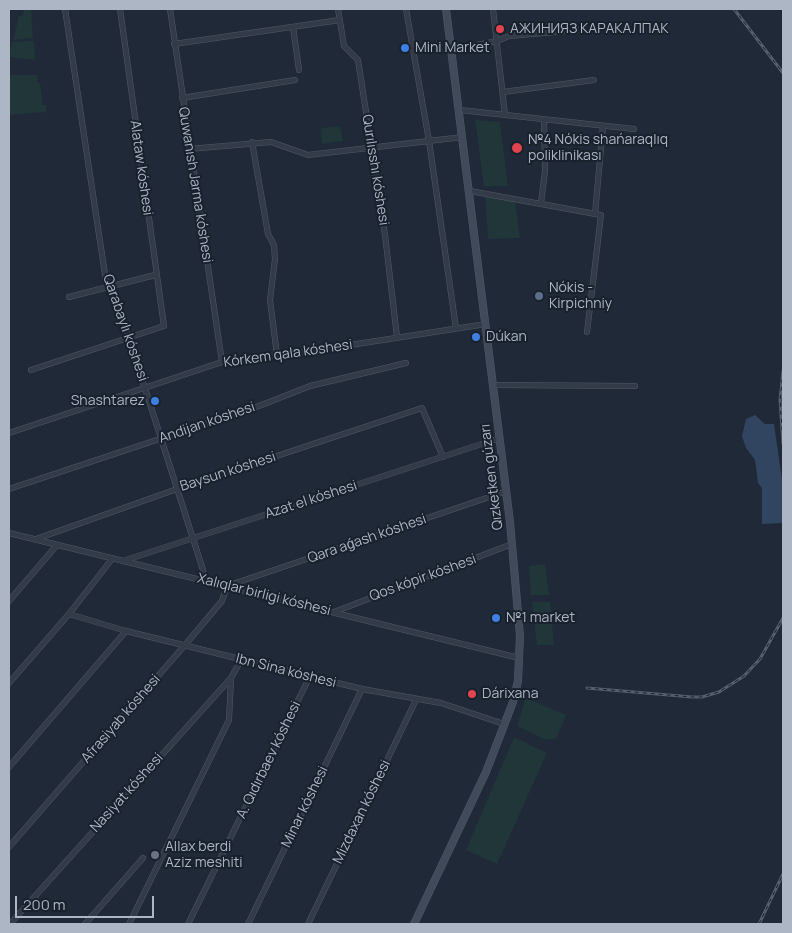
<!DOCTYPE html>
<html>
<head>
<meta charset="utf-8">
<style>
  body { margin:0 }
  #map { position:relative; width:792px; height:933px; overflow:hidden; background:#1f2937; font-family:Manrope,sans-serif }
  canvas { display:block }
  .frame { position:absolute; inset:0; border:10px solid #adb6c5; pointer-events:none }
  .scale { position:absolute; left:15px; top:896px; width:139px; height:22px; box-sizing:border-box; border:2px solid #adb6c5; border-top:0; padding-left:6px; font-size:15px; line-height:18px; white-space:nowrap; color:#adb6c5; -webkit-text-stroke:4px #18212c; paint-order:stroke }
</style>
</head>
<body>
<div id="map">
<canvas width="792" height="933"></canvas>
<div class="frame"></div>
<div class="scale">200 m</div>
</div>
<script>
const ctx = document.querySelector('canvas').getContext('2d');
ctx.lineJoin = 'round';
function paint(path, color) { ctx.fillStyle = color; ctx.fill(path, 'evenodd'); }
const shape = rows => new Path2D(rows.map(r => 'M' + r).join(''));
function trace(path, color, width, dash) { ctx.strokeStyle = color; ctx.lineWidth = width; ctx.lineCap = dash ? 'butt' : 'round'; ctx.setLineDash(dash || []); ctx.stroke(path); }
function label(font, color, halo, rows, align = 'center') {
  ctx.font = font + ' Manrope,sans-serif'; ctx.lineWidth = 4; ctx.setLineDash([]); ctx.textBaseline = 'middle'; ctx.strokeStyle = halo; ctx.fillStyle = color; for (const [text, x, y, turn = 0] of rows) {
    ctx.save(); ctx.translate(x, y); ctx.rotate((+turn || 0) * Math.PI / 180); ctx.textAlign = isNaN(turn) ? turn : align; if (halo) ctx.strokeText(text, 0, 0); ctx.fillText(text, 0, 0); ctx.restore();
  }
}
const green = shape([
  [24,9,31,9,33,38,13,40,19,16,23,16],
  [34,41,35,60,9,57,12,42],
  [9,75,37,75,37,82,40,83,43,105,47,105,46,112,9,115],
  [475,120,500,122,508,186,484,186],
  [340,126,343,141,322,144,321,128],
  [485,195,515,201,520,238,488,239],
  [545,564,549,595,531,595,529,566],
  [532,602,550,602,554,645,537,645],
  [526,698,566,715,556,739,544,739,517,726],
  [514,737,547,753,497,864,466,850]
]);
const water = shape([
  [755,415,765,424,774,424,783,487,782,523,762,524,762,488,758,483,755,460,746,448,742,436,746,419]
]);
const street = shape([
  [65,9,106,281,113,293,129,338,203,570,204,581],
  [170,9,222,362],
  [338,9,344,46,358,60,385,235,397,337],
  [406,9,429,141,456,328],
  [493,9,505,115],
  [293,27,299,70],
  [174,44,340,20],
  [452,50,497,41,509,36,578,30],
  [503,92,594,80],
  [182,98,295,80],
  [460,110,634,129],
  [252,142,268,234,274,245,275,259,270,300,277,355],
  [189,149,271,142,308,155,463,137],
  [470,191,601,215,587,332],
  [541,203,545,171,544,119],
  [595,214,603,126],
  [69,297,155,275],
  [31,370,164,326,120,9],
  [494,385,635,386],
  [9,433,222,362,305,352,486,324],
  [9,489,259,406,310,386,406,363],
  [9,533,519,658],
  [36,539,177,489,422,408,443,457],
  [123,561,500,438],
  [9,601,57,545],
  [334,612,512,544],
  [69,614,126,631,362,689,441,703,504,724],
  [9,683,69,614,112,559],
  [9,767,126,631],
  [9,847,185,645,222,601,227,586,507,491],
  [10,924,231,678,241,660],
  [85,924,143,858],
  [129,924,229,720,231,679],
  [188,924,310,676],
  [248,924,362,689],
  [308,924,416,700]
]);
const secondary = shape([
  [414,924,486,772,513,702,518,681,520,636,510,522,446,9]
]);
const rail = shape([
  [734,9,783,73],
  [783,371,780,400,783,444],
  [587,688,692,697,702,697,719,692,744,676,760,659,783,618],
  [759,924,783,874]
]);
const markers = [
  [500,29,5,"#e0444e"],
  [405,48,5,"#3f7fe0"],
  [517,148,6,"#e0444e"],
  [539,296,5,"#5c6f8a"],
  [476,337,5,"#3f7fe0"],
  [155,401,5,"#3f7fe0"],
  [496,618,5,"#3f7fe0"],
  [472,694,5,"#e0444e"],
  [155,855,5,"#6b7280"]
];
const poiNames = [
  ["АЖИНИЯЗ КАРАКАЛПАК",510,29],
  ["Mini Market",415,48],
  ["№4 Nókis shańaraqlıq",528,140],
  ["poliklinikası",528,156],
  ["Nókis -",549,288],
  ["Kirpichniy",549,304],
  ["Dúkan",486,337],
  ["Shashtarez",145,401,"right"],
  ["№1 market",506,618],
  ["Dárixana",482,694],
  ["Allax berdi",165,847],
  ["Aziz meshiti",165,863]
];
const streetNames = [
  ["Alataw kóshesi",141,168,82],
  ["Qurılısshı kóshesi",375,170,81],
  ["Quwanısh Jarma kóshesi",195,185,81],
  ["Qarabaylı kóshesi",125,328,71],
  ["Kórkem qala kóshesi",288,354,-8],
  ["Andijan kóshesi",207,423,-19],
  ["Baysun kóshesi",228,472,-18],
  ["Qızketken gúzarı",492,477,-97],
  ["Azat el kóshesi",311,500,-18],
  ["Qara aǵash kóshesi",367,539,-19],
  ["Qos kópir kóshesi",423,578,-20],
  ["Xalıqlar birligi kóshesi",264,595,14],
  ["Ibn Sina kóshesi",286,671,14],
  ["Afrasiyab kóshesi",121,719,-49],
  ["A. Qıdırbaev kóshesi",269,760,-64],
  ["Nasiyat kóshesi",127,793,-48],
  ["Minar kóshesi",305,807,-64],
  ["Mizdaxan kóshesi",362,812,-64]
];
paint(green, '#213639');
paint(water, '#324560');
trace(street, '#505966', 6);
trace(secondary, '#505966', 8);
trace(street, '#333b48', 5);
trace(secondary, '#414a5b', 7);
trace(rail, '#545f6f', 3);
trace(rail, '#18212c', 1, [4]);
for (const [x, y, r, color] of markers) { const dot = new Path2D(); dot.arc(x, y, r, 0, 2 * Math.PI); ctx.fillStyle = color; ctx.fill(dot); trace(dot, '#18212c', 2); }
label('14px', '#adb6c5', '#18212c', poiNames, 'left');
label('14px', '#adb6c5', '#18212c', streetNames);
</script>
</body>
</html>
